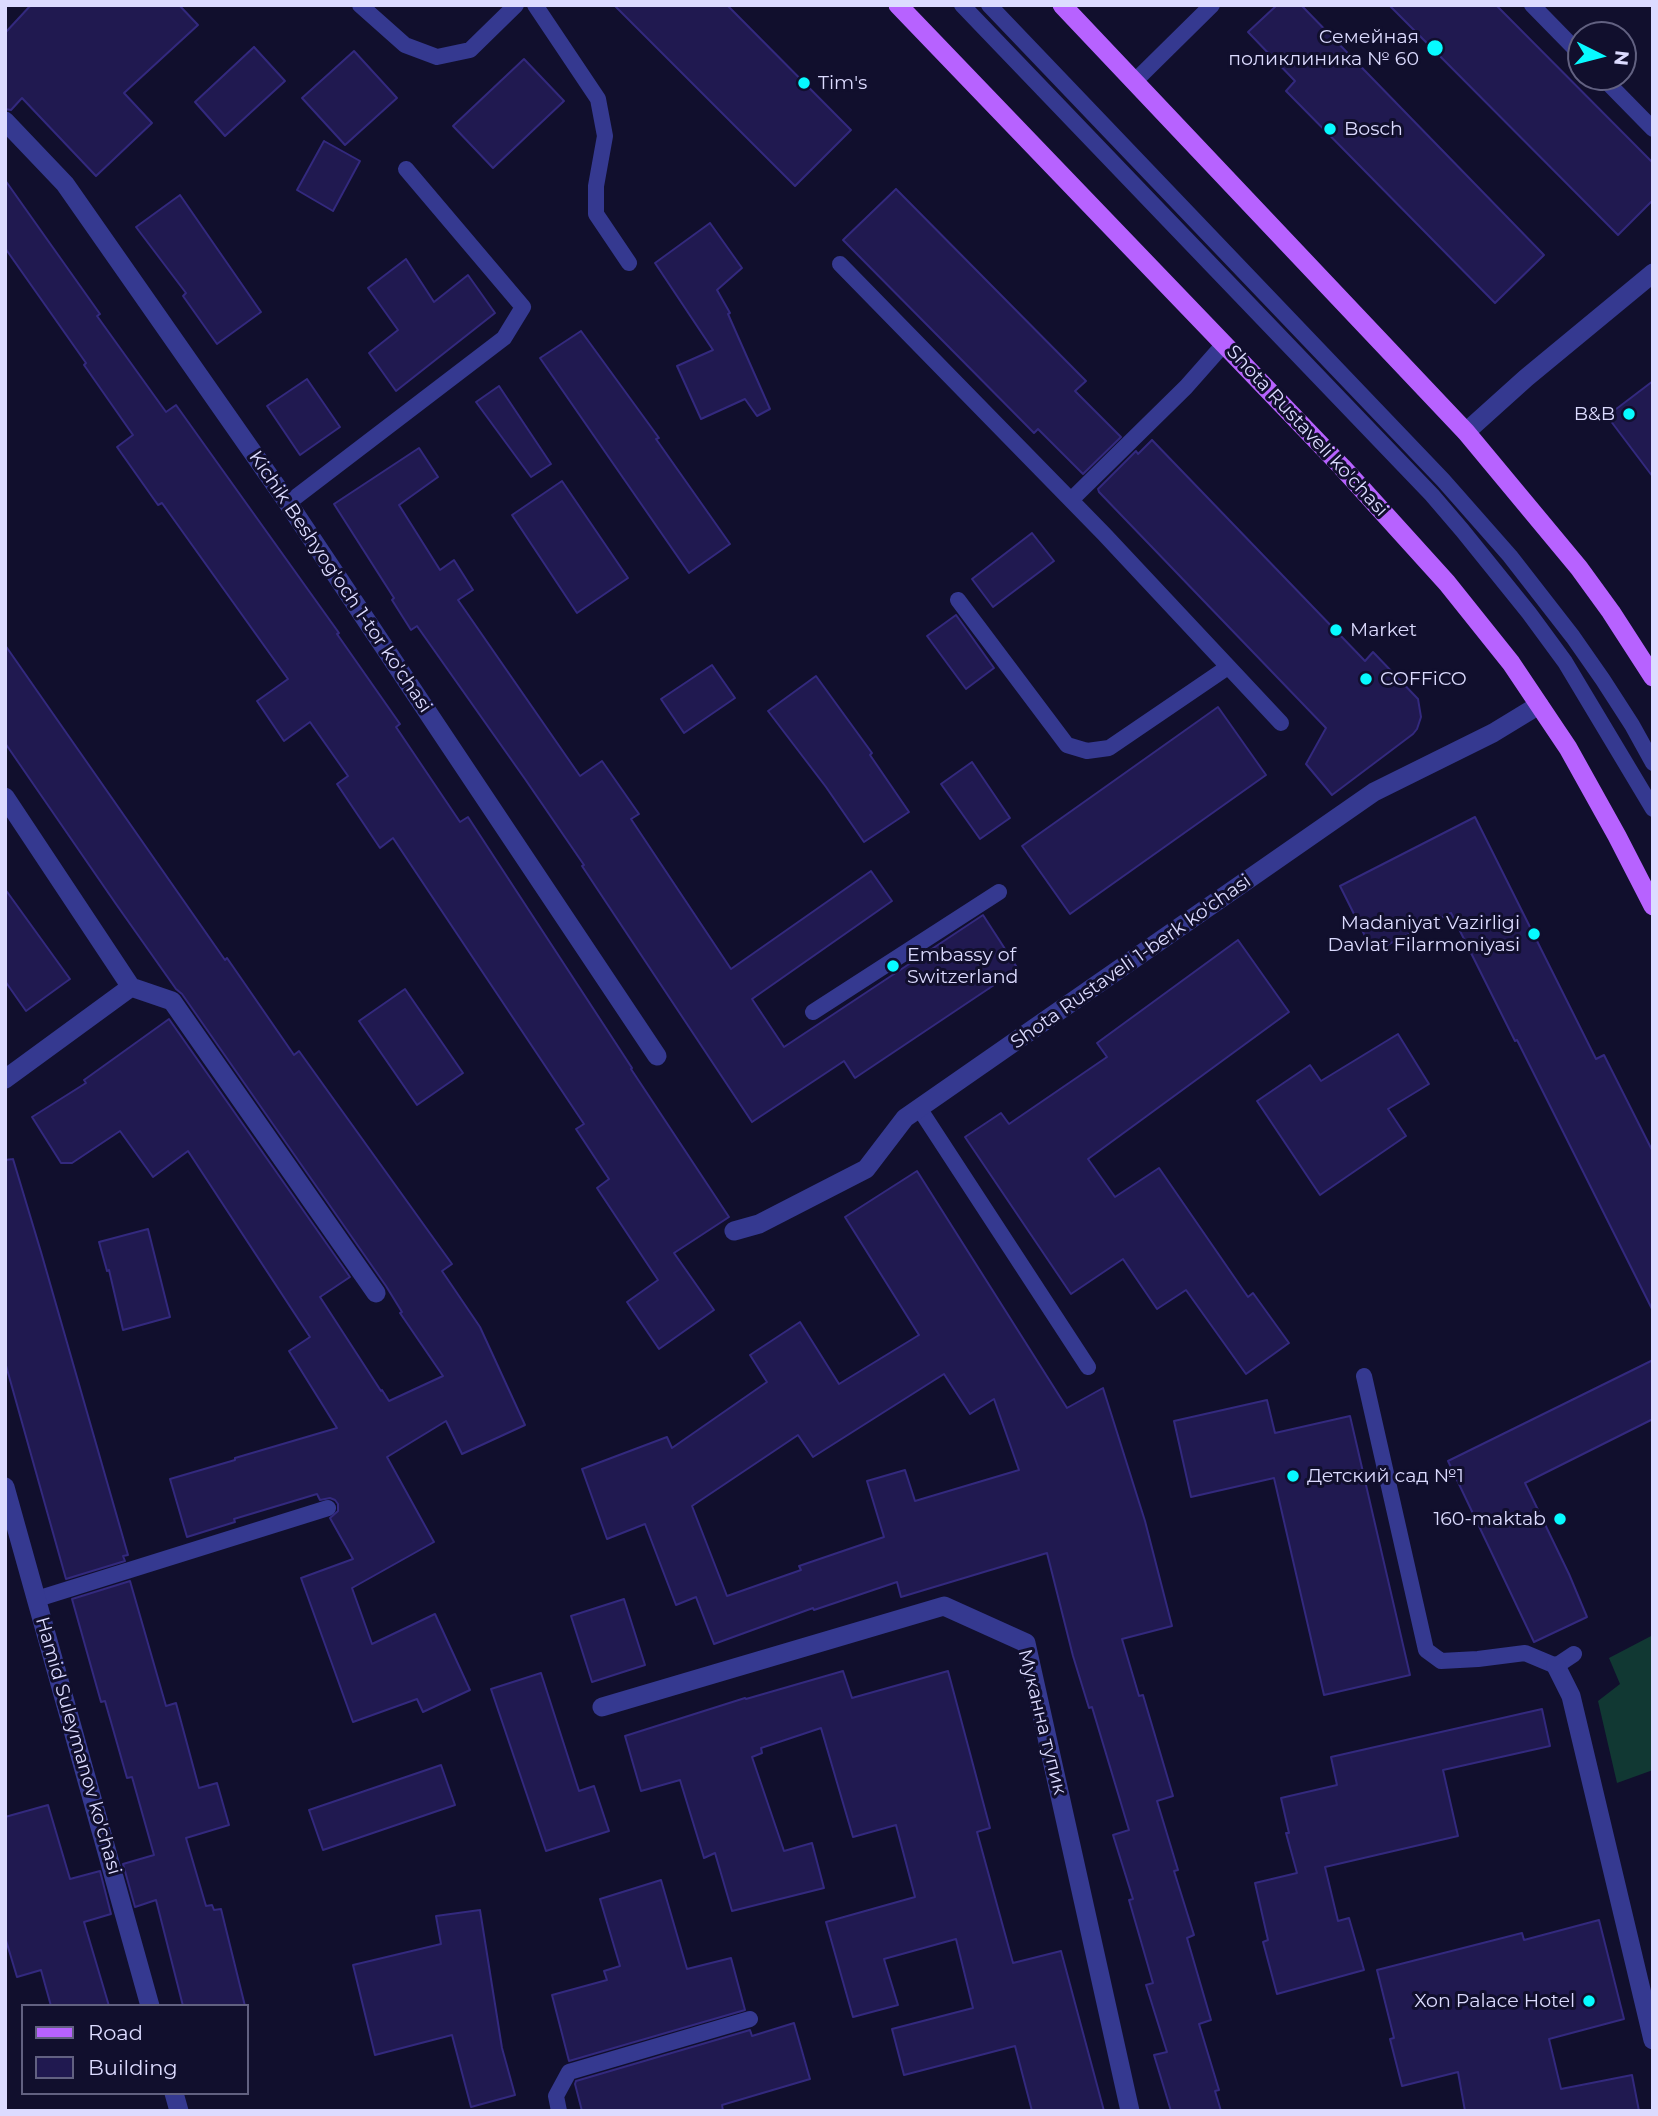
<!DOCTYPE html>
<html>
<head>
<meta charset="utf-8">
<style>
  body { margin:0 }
  #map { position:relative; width:1658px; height:2116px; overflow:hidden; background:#110f2d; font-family:Montserrat,sans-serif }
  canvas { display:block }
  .frame { position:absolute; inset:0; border:7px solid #dcdbff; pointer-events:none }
  .legend { position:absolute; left:21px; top:2004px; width:228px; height:91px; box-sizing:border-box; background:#110f2d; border:2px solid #626181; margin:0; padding:9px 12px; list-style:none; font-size:21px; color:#dcdbff }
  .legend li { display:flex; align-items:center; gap:14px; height:35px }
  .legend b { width:35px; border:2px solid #626181 }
  .north { position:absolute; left:1567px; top:21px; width:70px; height:70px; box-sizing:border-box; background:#110f2d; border:2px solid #626181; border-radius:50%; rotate:96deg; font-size:19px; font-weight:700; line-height:28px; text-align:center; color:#dcdbff }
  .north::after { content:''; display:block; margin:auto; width:24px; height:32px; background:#07faff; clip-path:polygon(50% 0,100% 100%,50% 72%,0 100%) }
</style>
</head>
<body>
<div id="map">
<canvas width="1658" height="2116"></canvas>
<div class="frame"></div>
<ul class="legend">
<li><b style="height:9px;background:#b762ff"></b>Road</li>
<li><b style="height:19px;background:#201950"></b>Building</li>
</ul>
<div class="north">N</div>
</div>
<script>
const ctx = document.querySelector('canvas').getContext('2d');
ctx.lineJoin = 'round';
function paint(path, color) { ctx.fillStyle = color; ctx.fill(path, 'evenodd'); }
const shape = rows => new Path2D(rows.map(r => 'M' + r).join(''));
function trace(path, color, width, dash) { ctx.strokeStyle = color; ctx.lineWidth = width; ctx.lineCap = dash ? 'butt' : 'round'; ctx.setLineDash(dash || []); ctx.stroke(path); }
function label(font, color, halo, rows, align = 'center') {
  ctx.font = font + ' Montserrat,sans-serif'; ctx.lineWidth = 6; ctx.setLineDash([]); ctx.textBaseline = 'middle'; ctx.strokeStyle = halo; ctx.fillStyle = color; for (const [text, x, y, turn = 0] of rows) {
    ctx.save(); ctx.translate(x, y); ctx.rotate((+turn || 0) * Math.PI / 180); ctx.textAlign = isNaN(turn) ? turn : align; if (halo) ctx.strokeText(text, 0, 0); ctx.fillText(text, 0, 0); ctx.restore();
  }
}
const green = shape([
  [1653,1635,1653,1770,1617,1783,1598,1701,1620,1684,1609,1658]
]);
const building = shape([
  [31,5,179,5,198,25,124,93,152,123,96,176,22,98,11,110,5,109,5,33,31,5],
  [614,5,727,5,851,130,795,186,614,5],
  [1277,5,1301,5,1544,255,1495,303,1286,91,1295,81,1248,32,1277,5],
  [1389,5,1496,5,1653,163,1653,200,1618,235,1389,5],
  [254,47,285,81,225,136,195,102,254,47],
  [354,51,397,98,345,145,302,98,354,51],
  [524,59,564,101,493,168,453,126,524,59],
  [324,141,360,161,333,211,297,190,324,141],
  [5,180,100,314,97,316,166,412,176,405,339,633,337,634,400,724,396,727,460,822,468,817,632,1068,631,1069,729,1217,674,1253,714,1310,659,1349,627,1302,658,1280,597,1188,609,1179,576,1129,584,1124,393,838,380,848,337,784,348,776,310,722,284,741,257,701,288,679,162,503,158,505,117,447,133,435,84,365,86,363,5,248,5,180],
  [896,189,1086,381,1075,391,1121,437,1083,474,1038,429,1034,433,843,240,896,189],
  [180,195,261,312,217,344,183,296,186,293,136,227,180,195],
  [710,223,742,268,717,290,730,313,728,314,770,409,757,416,745,399,701,419,677,366,713,350,655,263,710,223],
  [406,259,434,302,468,275,495,313,396,391,369,353,398,330,368,288,406,259],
  [581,331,659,438,656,439,730,544,689,573,540,358,581,331],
  [307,379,340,427,300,455,267,406,307,379],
  [1653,381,1653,477,1607,416,1653,381],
  [499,386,551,464,531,477,476,402,499,386],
  [1152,440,1365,661,1373,652,1418,699,1421,717,1417,729,1413,734,1332,795,1306,764,1326,728,1099,492,1098,489,1136,451,1138,454,1152,440],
  [419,448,438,477,399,505,440,570,454,560,473,590,458,600,580,776,602,761,639,814,631,819,731,969,871,871,892,901,752,999,784,1047,983,915,1018,969,855,1078,844,1061,752,1122,582,866,584,865,525,779,417,626,411,630,392,600,394,598,334,504,419,448],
  [562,481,628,578,577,613,512,515,562,481],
  [1032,533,1054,561,993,607,972,579,1032,533],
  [956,615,994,668,966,689,927,636,956,615],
  [5,645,225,960,227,958,294,1055,299,1051,452,1264,442,1271,480,1327,525,1425,462,1454,446,1421,387,1457,434,1542,352,1588,372,1644,435,1614,470,1690,423,1712,417,1699,353,1722,301,1578,353,1559,330,1518,338,1511,338,1504,335,1500,330,1498,320,1500,317,1494,234,1519,235,1522,187,1537,170,1479,235,1460,235,1458,337,1428,289,1351,310,1337,188,1151,153,1177,120,1131,72,1163,61,1163,32,1117,86,1083,84,1080,169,1019,350,1277,320,1297,381,1391,382,1390,389,1401,443,1376,400,1313,402,1312,386,1286,182,994,176,989,116,904,5,743,5,645],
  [712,665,735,698,684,733,661,699,712,665],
  [816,676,872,753,870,755,909,812,864,842,826,787,768,711,816,676],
  [1218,707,1266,775,1070,914,1022,846,1218,707],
  [972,762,1010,818,980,839,941,784,972,762],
  [1475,817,1596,1059,1604,1055,1653,1152,1653,1311,1517,1040,1515,1041,1451,913,1373,952,1340,886,1475,817],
  [5,889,70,979,26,1011,5,981,5,889],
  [1238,940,1289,1012,1088,1159,1115,1197,1159,1168,1248,1297,1253,1293,1289,1343,1246,1374,1186,1290,1157,1309,1123,1259,1071,1294,965,1137,1001,1113,1009,1124,1107,1057,1097,1043,1238,940],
  [405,989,463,1073,417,1105,359,1021,405,989],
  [1398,1034,1429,1084,1388,1109,1406,1136,1320,1195,1257,1101,1310,1065,1321,1081,1398,1034],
  [13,1159,41,1252,128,1555,123,1556,125,1561,66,1579,5,1362,5,1160,13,1159],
  [917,1171,1067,1408,1103,1388,1145,1521,1172,1626,1122,1639,1139,1696,1143,1695,1173,1796,1157,1801,1178,1870,1174,1871,1194,1935,1187,1938,1211,2020,1199,2024,1219,2090,1215,2091,1221,2111,1171,2111,1154,2055,1167,2052,1146,1985,1153,1983,1129,1900,1133,1899,1113,1835,1129,1830,1092,1707,1089,1708,1073,1656,1047,1553,901,1597,897,1582,814,1610,813,1608,714,1644,696,1597,676,1605,645,1524,607,1539,582,1469,667,1437,672,1448,767,1382,750,1355,800,1322,839,1384,919,1335,845,1217,917,1171],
  [944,1374,970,1414,994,1399,1019,1470,915,1501,905,1470,867,1481,884,1537,799,1566,801,1570,727,1596,692,1506,798,1435,813,1457,944,1374],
  [148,1229,170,1317,123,1330,109,1270,107,1271,99,1242,148,1229],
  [1653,1360,1653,1419,1525,1483,1569,1574,1587,1617,1534,1642,1448,1461,1653,1360],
  [1267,1400,1275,1433,1350,1416,1410,1675,1324,1695,1274,1478,1191,1497,1174,1421,1267,1400],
  [130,1581,166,1706,176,1703,199,1788,217,1783,229,1825,186,1838,206,1906,212,1905,214,1910,221,1909,245,2006,183,2006,156,1900,135,1907,123,1864,154,1855,132,1777,127,1778,105,1701,101,1702,72,1599,130,1581],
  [624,1599,645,1665,592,1682,571,1616,624,1599],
  [843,1671,852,1698,948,1671,990,1828,977,1832,1013,1963,1061,1951,1104,2111,1032,2111,1015,2046,904,2075,892,2029,973,2008,956,1939,884,1959,898,2005,853,2017,826,1922,915,1897,896,1825,853,1837,821,1728,761,1748,762,1753,752,1757,784,1851,812,1843,824,1888,732,1911,715,1853,704,1858,680,1780,641,1791,625,1736,745,1698,746,1699,843,1671],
  [541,1673,579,1791,594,1786,609,1831,546,1851,491,1689,541,1673],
  [1542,1709,1550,1746,1443,1770,1458,1836,1325,1867,1338,1921,1349,1918,1364,1970,1277,1994,1263,1942,1268,1940,1255,1883,1297,1873,1286,1833,1289,1833,1281,1798,1337,1785,1331,1757,1542,1709],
  [441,1765,455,1805,323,1850,309,1810,441,1765],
  [48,1805,70,1879,100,1871,111,1914,84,1922,109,2006,51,2006,41,1970,17,1977,5,1937,5,1817,48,1805],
  [661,1880,687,1969,731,1958,745,2010,569,2061,552,1995,607,1980,604,1971,620,1966,600,1899,661,1880],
  [480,1910,502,2048,515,2095,471,2107,452,2035,375,2055,353,1965,441,1944,436,1916,480,1910],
  [1599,1920,1624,2019,1549,2039,1561,2089,1632,2075,1639,2111,1465,2111,1458,2072,1402,2086,1390,2039,1394,2038,1377,1970,1522,1933,1524,1940,1599,1920],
  [794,2023,810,2079,722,2105,723,2111,582,2111,575,2084,576,2081,750,2030,752,2036,794,2023]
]);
const service = shape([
  [360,5,405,45,437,57,470,50,516,5],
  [535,5,598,99,605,136,596,186,596,214,629,263],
  [962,5,1432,495,1462,530,1529,613,1565,662,1653,809],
  [989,5,1443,480,1510,556,1573,637,1603,680,1632,725,1653,763],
  [1532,5,1581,55],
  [1602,77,1653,129],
  [1135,81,1212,5],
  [840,264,1104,534,1281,723],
  [1071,500,1186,387,1224,344],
  [288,503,504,338,523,307,406,169],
  [958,600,1067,745,1087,751,1109,748,1228,667],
  [813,1012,999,892],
  [919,1108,1088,1367],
  [1364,1376,1426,1650,1441,1661,1478,1659,1525,1653,1556,1666,1574,1654],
  [37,1599,328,1508],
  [559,2111,556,2096,569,2072,750,2019]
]);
const minor = shape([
  [5,121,65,184,288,503,657,1056],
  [1466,432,1526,378,1653,273],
  [5,797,131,987,172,1001,376,1293],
  [5,1079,131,987],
  [734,1231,759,1224,866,1169,905,1118,1374,792,1493,733,1539,705],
  [5,1487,150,2006],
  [1556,1666,1571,1696,1653,2040],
  [602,1707,944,1606,1026,1643,1130,2111],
  [174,2093,179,2111]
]);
const primary = shape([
  [898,5,1342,467,1447,583,1511,663,1568,748,1617,836,1653,906],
  [1062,5,1466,432,1579,568,1611,612,1653,677]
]);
const markers = [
  [1435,48,9,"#07faff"],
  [804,83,7,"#07faff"],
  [1330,129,7,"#07faff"],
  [1629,414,7,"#07faff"],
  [1336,630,7,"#07faff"],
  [1366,679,7,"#07faff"],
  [1534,934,7,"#07faff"],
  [893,966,7,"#07faff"],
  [1293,1476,7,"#07faff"],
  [1560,1519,7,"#07faff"],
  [1589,2001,7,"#07faff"]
];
const poiNames = [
  ["Семейная",1419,37,"right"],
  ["поликлиника № 60",1419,59,"right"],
  ["Tim's",818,83],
  ["Bosch",1344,129],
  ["B&B",1615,414,"right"],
  ["Market",1350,630],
  ["COFFiCO",1380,679],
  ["Madaniyat Vazirligi",1520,923,"right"],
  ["Davlat Filarmoniyasi",1520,945,"right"],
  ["Embassy of",907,955],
  ["Switzerland",907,977],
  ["Детский сад №1",1307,1476],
  ["160-maktab",1546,1519,"right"],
  ["Xon Palace Hotel",1575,2001,"right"]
];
const streetNames = [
  ["Shota Rustaveli ko'chasi",1307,431,47],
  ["Kichik Beshyog'och 1-tor ko'chasi",340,582,56],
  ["Shota Rustaveli 1-berk ko'chasi",1131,962,-35],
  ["Муканна тупик",1042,1722,76],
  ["Hamid Suleymanov ko'chasi",78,1746,74]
];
paint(green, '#113833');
paint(building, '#201950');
trace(building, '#33297e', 2);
trace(service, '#353990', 16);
trace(minor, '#353990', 19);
trace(primary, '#b762ff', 19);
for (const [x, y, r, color] of markers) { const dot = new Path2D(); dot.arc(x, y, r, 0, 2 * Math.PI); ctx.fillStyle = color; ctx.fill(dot); trace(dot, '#110f2d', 2.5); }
label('19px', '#dcdbff', '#110f2d', poiNames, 'left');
label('19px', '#dcdbff', '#110f2d', streetNames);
</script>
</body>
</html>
